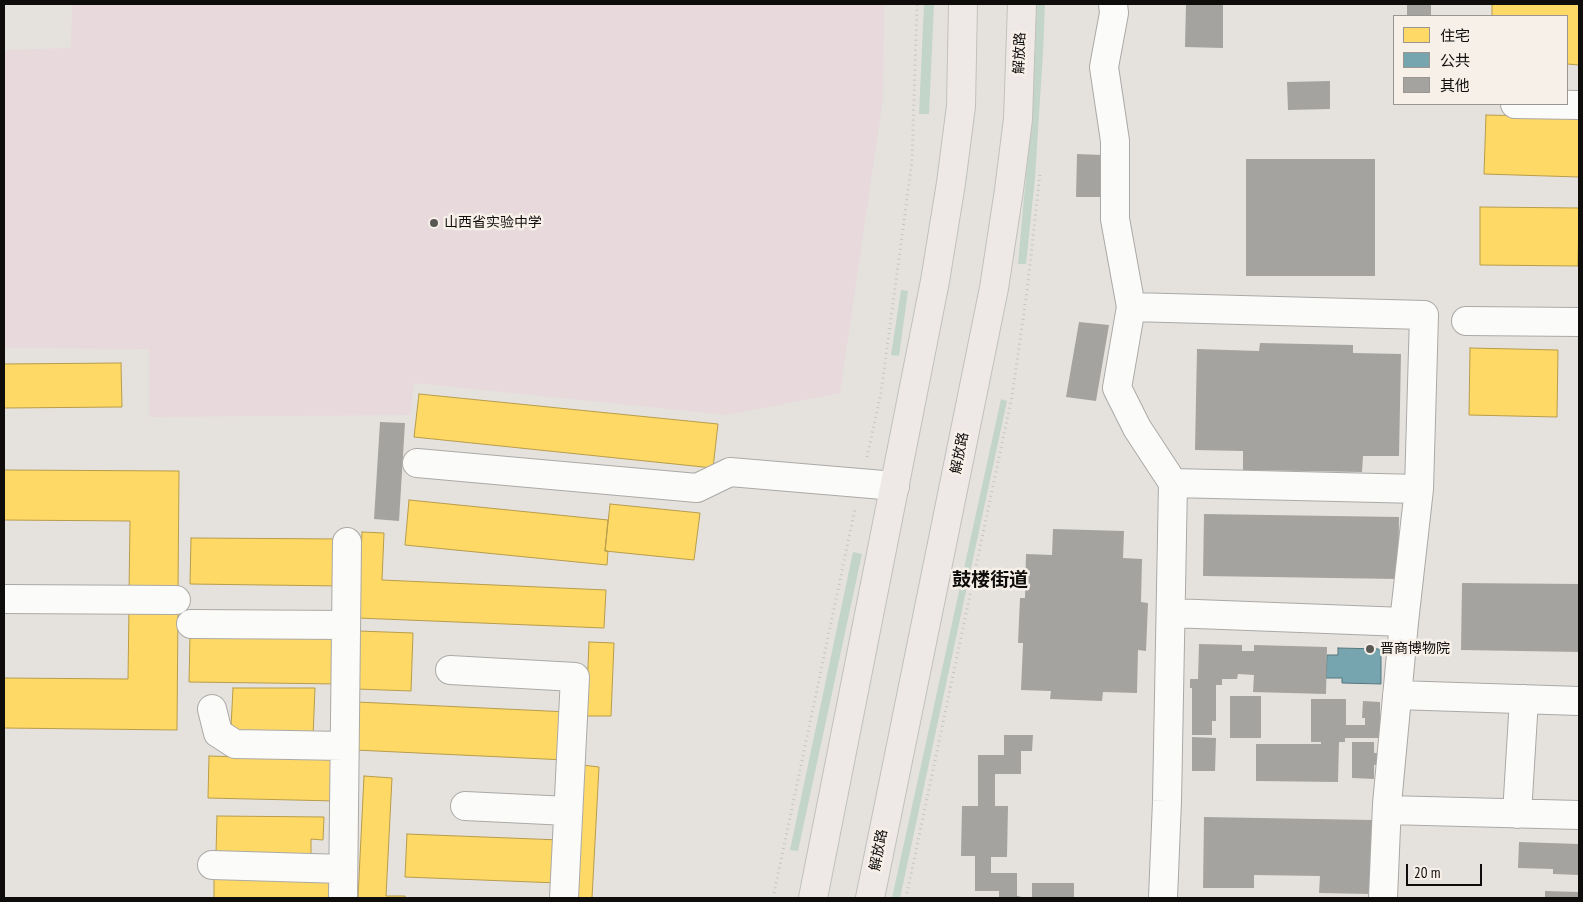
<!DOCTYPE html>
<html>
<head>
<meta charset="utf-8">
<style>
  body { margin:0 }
  #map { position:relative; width:1583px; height:902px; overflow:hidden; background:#e5e2de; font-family:"PT Sans Narrow","Noto Sans SC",sans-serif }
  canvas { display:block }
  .frame { position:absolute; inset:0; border:5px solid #0f0d0b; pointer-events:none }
  .legend { position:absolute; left:1393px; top:15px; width:175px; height:90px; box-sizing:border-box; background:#f6f0e8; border:1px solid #9a9590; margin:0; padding:6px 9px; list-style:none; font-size:15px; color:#0f0d0b }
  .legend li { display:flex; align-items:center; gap:10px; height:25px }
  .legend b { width:25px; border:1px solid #9a9590 }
  .scale { position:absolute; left:1406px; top:864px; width:76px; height:22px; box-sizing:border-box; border:2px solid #0f0d0b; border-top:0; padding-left:6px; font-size:15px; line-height:18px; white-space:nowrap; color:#0f0d0b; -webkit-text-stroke:4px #f6f0e8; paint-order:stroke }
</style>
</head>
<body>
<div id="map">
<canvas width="1583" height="902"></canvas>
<div class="frame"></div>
<ul class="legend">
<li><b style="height:14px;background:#ffd966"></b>住宅</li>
<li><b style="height:14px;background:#76a5af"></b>公共</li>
<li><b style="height:14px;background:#a5a3a0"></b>其他</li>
</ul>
<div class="scale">20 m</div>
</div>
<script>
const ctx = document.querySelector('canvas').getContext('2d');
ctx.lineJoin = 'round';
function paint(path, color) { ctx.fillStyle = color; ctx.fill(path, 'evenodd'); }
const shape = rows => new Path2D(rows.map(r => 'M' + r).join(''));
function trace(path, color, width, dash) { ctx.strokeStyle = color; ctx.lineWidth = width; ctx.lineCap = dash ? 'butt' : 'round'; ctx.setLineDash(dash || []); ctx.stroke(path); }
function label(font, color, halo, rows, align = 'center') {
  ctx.font = font + ' "PT Sans Narrow","Noto Sans SC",sans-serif'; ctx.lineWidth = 5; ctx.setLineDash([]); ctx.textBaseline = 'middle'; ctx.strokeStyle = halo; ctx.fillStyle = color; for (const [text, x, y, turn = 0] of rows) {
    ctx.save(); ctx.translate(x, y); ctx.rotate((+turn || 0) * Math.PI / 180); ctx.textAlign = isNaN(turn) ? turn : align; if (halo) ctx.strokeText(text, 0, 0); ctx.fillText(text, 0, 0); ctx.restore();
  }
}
const education = shape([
  [72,4,884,4,883,99,840,393,727,415,414,383,410,415,149,417,149,349,4,348,4,50,71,48]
]);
const green = shape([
  [924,4,934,4,929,114,919,114],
  [1036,4,1045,4,1043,53,1035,178,1026,264,1018,264,1031,121,1035,52],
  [901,290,908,291,899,356,891,355],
  [1001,399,1007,401,900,898,892,898],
  [853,552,862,554,798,851,790,850]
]);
const homes = shape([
  [1492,4,1579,4,1579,65,1567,64,1567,16,1492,16,1492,4],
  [1486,115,1579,117,1579,177,1484,174,1486,115],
  [1480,207,1579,208,1578,266,1480,265,1480,207],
  [1470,348,1558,350,1557,417,1469,415,1470,348],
  [121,363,122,407,4,408,4,364,121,363],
  [419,394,718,424,713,468,414,437,419,394],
  [4,470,179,471,178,593,129,593,130,521,4,520,4,470],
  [409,500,608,520,605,551,608,551,607,565,405,545,409,500],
  [610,504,700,513,694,560,605,551,610,504],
  [362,532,384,533,382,580,606,590,604,628,358,618,362,532],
  [191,538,342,539,341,586,190,584,191,538],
  [129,608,178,608,177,730,4,728,4,678,128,679,129,608],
  [359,631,413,633,411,691,357,689,359,631],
  [190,635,341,637,340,684,189,682,190,635],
  [589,642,614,643,611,716,586,716,589,642],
  [233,688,315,688,313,737,233,731,231,727,233,688],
  [357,702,568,712,566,760,355,750,357,702],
  [209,756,337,760,336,801,208,798,209,756],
  [582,765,599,767,592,898,575,898,582,765],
  [364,776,392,778,386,896,405,896,405,898,358,898,364,776],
  [217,816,324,817,323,840,311,839,311,856,216,854,217,816],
  [407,834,560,840,558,883,405,877,407,834],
  [214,876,333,879,332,898,214,898,214,876]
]);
const public = shape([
  [1338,648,1381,649,1381,684,1342,683,1342,678,1326,678,1327,655,1338,655,1338,648]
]);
const building = shape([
  [1186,4,1223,4,1223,48,1185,47],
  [1407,4,1431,4,1431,16,1407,16],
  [1330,81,1330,109,1288,110,1287,82],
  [1077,154,1102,155,1101,197,1076,197],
  [1246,159,1375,159,1375,276,1246,276],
  [1079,322,1109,325,1096,401,1066,397],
  [1260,343,1353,345,1353,353,1401,354,1399,456,1363,456,1362,472,1243,470,1243,451,1195,450,1197,349,1259,351],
  [380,422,405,423,399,521,374,519],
  [1204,514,1399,517,1398,579,1203,576],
  [1053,529,1124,531,1123,558,1142,559,1141,602,1148,603,1146,651,1138,650,1137,693,1103,692,1102,701,1050,699,1051,691,1021,690,1023,643,1018,643,1020,598,1025,598,1026,554,1052,555],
  [1462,583,1579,584,1579,652,1461,650],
  [1199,644,1242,645,1242,651,1254,651,1254,645,1327,647,1326,694,1253,692,1254,675,1238,674,1237,679,1222,679,1222,685,1216,685,1216,721,1212,721,1212,735,1192,735,1192,688,1190,688,1190,679,1198,679],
  [1230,696,1261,696,1261,738,1230,738],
  [1311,699,1346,699,1346,725,1365,725,1365,718,1362,718,1363,701,1380,702,1380,738,1345,738,1345,742,1339,742,1338,782,1256,781,1256,744,1321,744,1321,742,1311,742],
  [1004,735,1033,735,1032,751,1021,751,1021,774,995,774,995,806,1008,806,1007,857,991,857,991,873,1017,873,1017,896,1022,897,1022,898,999,898,999,891,975,891,975,856,961,856,962,806,978,806,978,755,1004,755],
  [1192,737,1216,738,1215,771,1192,771],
  [1352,742,1374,742,1374,753,1380,753,1380,765,1374,765,1374,779,1352,778],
  [1204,817,1372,820,1371,894,1319,893,1320,876,1254,875,1254,888,1203,888],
  [1519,842,1579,844,1579,875,1553,874,1553,869,1518,868],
  [1032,883,1074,883,1074,898,1032,898],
  [1545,891,1579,892,1579,898,1545,898]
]);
const path = shape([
  [867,457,881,393,912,161,917,4],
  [773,898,855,509],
  [906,898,1012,396,1027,291,1040,174]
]);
const minor = shape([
  [1113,4,1114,13,1104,67,1115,141,1115,219,1131,307,1117,388,1137,428,1173,483,1167,801,1163,898],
  [1515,104,1579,105],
  [1131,307,1424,315,1419,489,1404,622,1387,804,1383,898],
  [1466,321,1579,322],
  [417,463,697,488,730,472,895,486],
  [1173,483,1419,489],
  [4,599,176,600],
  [1171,613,1404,622],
  [191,624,346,625],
  [450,670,575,677,564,898],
  [1397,695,1579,701],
  [212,709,218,733,235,744,344,746],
  [465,806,568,811],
  [1387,810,1579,815],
  [1517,814,1524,699],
  [212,865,343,869],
  [343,898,347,542]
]);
const major = shape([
  [813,898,935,281,951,183,961,106,963,4],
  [870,898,994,288,1009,190,1018,119,1022,4]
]);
const markers = [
  [434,223,5,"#5a5855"],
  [1370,649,5,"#5a5855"]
];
const streetNames = [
  ["解放路",1020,53,-88],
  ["解放路",960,453,-79],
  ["解放路",879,850,-79]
];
const poiNames = [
  ["山西省实验中学",444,223],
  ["晋商博物院",1380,649]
];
const districtNames = [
  ["鼓楼街道",990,581]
];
paint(education, '#e8d9dc');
paint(green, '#c3d5c9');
paint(homes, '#ffd966');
trace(homes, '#b79c4b', 1);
paint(public, '#76a5af');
trace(public, '#57777e', 1);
paint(building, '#a5a3a0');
trace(minor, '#aba9a6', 30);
trace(major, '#c1c0be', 30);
trace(path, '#c4c4c2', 3, [1, 4]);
trace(minor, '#fbfbfa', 28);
trace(major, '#eee9e6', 28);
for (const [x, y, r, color] of markers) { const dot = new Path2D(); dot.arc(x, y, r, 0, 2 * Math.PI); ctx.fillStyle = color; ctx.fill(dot); trace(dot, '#f6f0e8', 2); }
label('14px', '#0f0d0b', '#f6f0e8', streetNames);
label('14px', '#0f0d0b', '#f6f0e8', poiNames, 'left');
label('bold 19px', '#0f0d0b', '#f6f0e8', districtNames);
</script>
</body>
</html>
